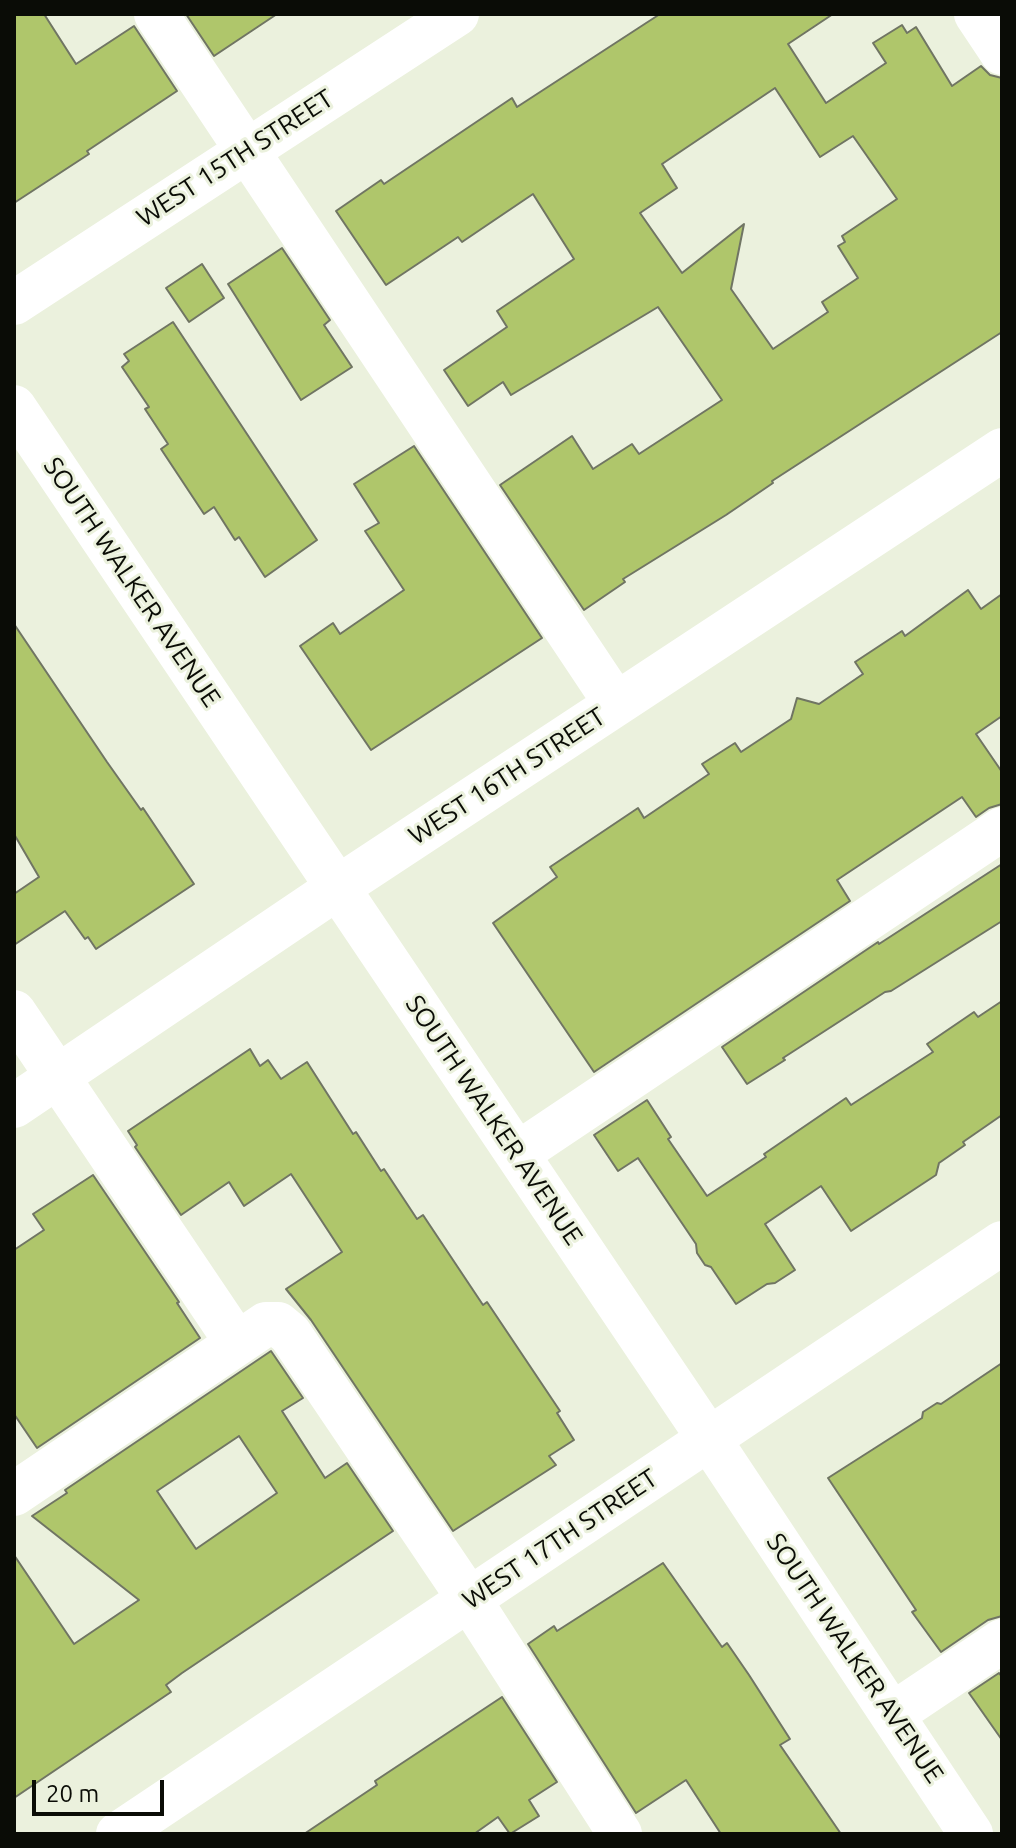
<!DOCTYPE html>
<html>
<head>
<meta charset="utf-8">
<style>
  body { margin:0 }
  #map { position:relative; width:1016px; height:1848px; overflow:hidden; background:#ebf1dd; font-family:Ubuntu,sans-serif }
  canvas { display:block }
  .frame { position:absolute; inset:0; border:16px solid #0a0c06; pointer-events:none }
  .scale { position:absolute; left:32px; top:1780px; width:132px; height:36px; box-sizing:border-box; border:4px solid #0a0c06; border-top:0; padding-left:10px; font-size:24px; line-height:28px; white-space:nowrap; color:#0a0c06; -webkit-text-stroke:6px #ebf1dd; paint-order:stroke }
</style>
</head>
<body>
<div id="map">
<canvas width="1016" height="1848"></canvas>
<div class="frame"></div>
<div class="scale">20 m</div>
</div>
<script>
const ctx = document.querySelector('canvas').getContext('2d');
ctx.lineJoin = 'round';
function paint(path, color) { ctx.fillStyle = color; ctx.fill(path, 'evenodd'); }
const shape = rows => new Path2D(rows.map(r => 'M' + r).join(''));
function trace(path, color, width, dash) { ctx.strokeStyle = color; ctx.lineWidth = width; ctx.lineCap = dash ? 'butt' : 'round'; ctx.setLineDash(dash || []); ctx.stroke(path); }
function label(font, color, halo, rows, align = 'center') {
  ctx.font = font + ' Ubuntu,sans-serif'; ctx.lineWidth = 6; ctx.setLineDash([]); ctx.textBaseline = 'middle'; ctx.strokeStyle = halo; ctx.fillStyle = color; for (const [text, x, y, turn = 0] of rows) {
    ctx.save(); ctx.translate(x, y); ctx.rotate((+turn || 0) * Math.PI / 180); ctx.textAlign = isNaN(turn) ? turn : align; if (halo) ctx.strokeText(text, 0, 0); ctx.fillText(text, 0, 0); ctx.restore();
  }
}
const building = shape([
  [14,14,44,14,76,64,134,26,177,91,87,151,89,154,14,203,14,14],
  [186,14,277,14,214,56,186,14],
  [660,14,833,14,788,44,826,103,886,63,873,43,902,25,907,33,916,27,952,86,981,66,990,75,1002,78,1002,332,772,481,773,483,726,515,623,579,625,582,584,610,500,485,572,436,593,469,632,444,639,454,722,400,658,307,511,395,503,382,468,406,444,370,507,327,497,311,574,259,533,194,462,242,458,237,386,285,336,211,381,180,384,184,512,98,517,107,660,14],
  [775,88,820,157,853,136,897,199,842,236,845,242,838,246,858,278,822,302,828,312,773,349,731,289,744,224,682,273,640,213,677,188,662,164,775,88],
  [282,248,330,320,324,325,352,367,301,400,228,284,282,248],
  [202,264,224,298,189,322,166,288,202,264],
  [173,322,317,540,265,577,239,537,235,540,214,507,204,514,161,449,168,444,145,409,149,407,122,367,129,361,124,354,173,322],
  [414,446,542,638,371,750,300,646,333,623,340,634,404,590,365,531,379,523,354,484,414,446],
  [968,590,981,609,1002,594,1002,716,976,734,1002,772,1002,804,989,808,976,817,962,797,837,880,850,901,594,1072,493,923,557,877,550,867,638,808,644,818,709,774,702,764,735,743,741,752,791,719,797,698,819,704,863,674,855,662,902,631,905,636,968,590],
  [14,624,107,762,141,810,143,808,194,884,96,949,88,937,85,939,65,911,14,945,14,894,39,877,14,834,14,624],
  [1002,864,1002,921,891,991,885,992,783,1058,785,1060,747,1084,722,1047,878,942,879,944,1002,864],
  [1002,1001,1002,1115,963,1142,965,1145,939,1163,936,1175,851,1231,821,1186,765,1224,795,1270,775,1283,767,1284,736,1304,711,1267,705,1265,697,1253,696,1244,638,1158,618,1171,594,1135,647,1100,671,1137,668,1139,707,1196,766,1157,764,1154,846,1098,851,1105,933,1052,927,1044,974,1012,978,1017,1002,1001],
  [250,1049,260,1066,268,1060,281,1079,307,1062,353,1134,356,1132,381,1171,384,1169,417,1219,423,1215,483,1305,487,1302,560,1411,557,1413,574,1440,549,1456,556,1465,453,1531,311,1320,286,1289,342,1252,291,1174,244,1206,229,1182,181,1215,135,1147,137,1145,128,1131,250,1049],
  [93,1175,179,1302,177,1303,200,1338,37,1448,14,1414,14,1250,44,1230,33,1214,93,1175],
  [271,1351,303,1398,282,1411,325,1478,347,1463,393,1531,182,1673,166,1685,171,1692,14,1798,14,1555,74,1644,139,1600,32,1516,67,1493,65,1490,271,1351],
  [239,1436,277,1493,196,1549,157,1491,239,1436],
  [1002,1363,1002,1616,988,1620,941,1652,912,1612,916,1610,828,1478,922,1418,923,1412,937,1403,941,1404,1002,1363],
  [663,1563,722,1647,727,1643,749,1675,790,1739,780,1745,841,1834,721,1834,686,1780,636,1813,528,1644,554,1626,557,1631,663,1563],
  [999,1673,1002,1677,1002,1740,969,1693,999,1673],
  [502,1697,557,1782,529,1800,539,1816,510,1834,498,1817,474,1834,304,1834,377,1785,375,1781,502,1697]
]);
const minor = shape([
  [156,14,616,704],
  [976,14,1002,53],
  [14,303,457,14],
  [14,407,709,1439,971,1834],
  [14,1012,237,1343],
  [14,1106,337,888,1002,450],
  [517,1154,1002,829],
  [14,1494,266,1324,278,1324,290,1334,469,1599,620,1834],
  [893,1714,1002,1641],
  [118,1834,1002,1243]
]);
const streetNames = [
  ["WEST 15TH STREET",235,158,-33],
  ["SOUTH WALKER AVENUE",132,582,56],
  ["WEST 16TH STREET",507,776,-33],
  ["SOUTH WALKER AVENUE",494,1120,56],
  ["WEST 17TH STREET",560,1539,-34],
  ["SOUTH WALKER AVENUE",855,1658,56]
];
paint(building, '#afc66b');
trace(building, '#707563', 2);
trace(minor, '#fff', 44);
label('26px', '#0a0c06', '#ebf1dd', streetNames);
</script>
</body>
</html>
